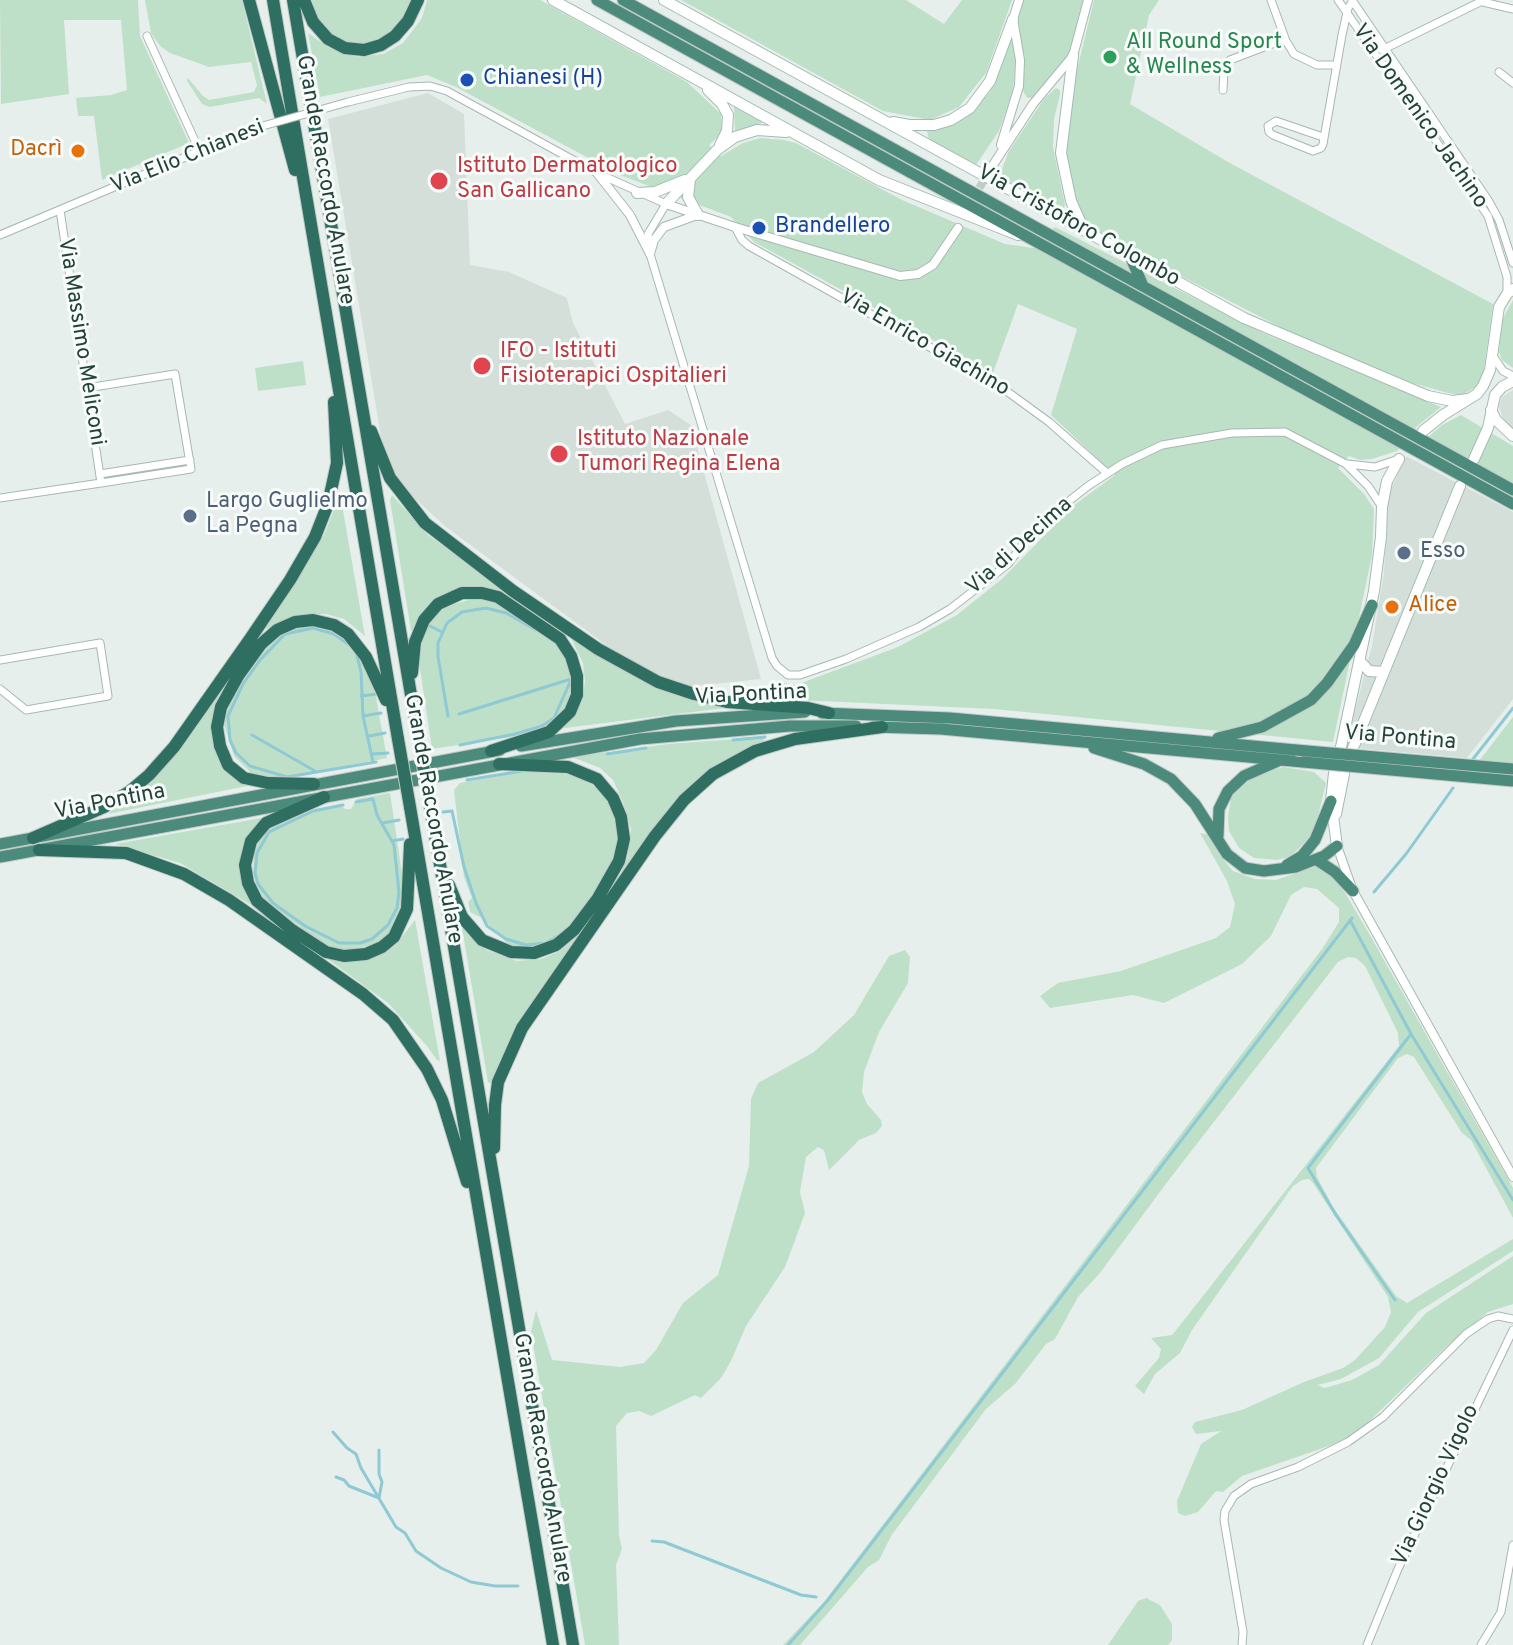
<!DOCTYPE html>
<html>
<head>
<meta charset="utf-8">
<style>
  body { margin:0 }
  canvas { display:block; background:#e6efeb }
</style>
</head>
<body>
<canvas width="1513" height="1645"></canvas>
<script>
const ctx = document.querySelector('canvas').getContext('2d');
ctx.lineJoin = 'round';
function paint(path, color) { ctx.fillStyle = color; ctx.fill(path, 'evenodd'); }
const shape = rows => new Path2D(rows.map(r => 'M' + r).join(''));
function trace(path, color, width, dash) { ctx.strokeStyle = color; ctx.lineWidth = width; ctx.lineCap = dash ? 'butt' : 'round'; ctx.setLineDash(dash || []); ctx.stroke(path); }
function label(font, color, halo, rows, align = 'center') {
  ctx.font = font + ' Overpass,sans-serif'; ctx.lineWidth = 6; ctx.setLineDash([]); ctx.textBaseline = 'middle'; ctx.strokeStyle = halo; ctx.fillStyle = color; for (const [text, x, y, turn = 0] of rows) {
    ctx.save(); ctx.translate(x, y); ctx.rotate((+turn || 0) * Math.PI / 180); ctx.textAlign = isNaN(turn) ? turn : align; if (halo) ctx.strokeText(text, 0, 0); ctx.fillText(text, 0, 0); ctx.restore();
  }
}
const built = shape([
  [428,93,464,114,470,265,509,272,567,298,573,323,625,424,668,410,691,425,761,679,685,687,646,669,617,653,446,527,410,494,397,477,381,437,328,119],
  [1513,390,1513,428,1504,422,1499,406,1502,397],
  [1406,456,1513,512,1513,699,1467,758,1345,747,1372,646,1384,572,1389,493]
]);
const green = shape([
  [0,0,138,0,140,36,189,143,102,180,94,116,78,116,76,98,111,95,127,90,121,20,64,20,69,94,1,104],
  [145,0,242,0,267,104,259,98,210,107,202,104,187,81,188,78,203,96,209,100,254,92,257,85,251,62,209,67,170,53,160,46,151,33],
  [307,0,414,0,412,8,391,33,365,45,345,42,324,29],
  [427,0,540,0,687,82,721,114,722,133,709,145,721,156,743,143,760,138,784,140,796,143,902,200,1005,244,1033,248,1055,227,1265,334,1441,407,1416,427,1397,451,1372,459,1360,460,1349,456,1338,468,1364,494,1374,509,1372,555,1333,742,994,709,776,699,777,682,796,685,898,647,957,615,1003,578,1073,506,1115,475,1051,415,1077,329,1018,304,993,373,754,242,731,217,620,175,456,87,427,75,320,97,308,33,329,48,358,57,383,54,403,43,422,18],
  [681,0,906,0,944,24,962,0,1012,0,986,73,959,107,930,120,883,111],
  [1022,0,1085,0,1069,54,1033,98,1027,98,1023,91,1024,67,1017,16],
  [1094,0,1159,0,1149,15,1130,104,1228,162,1493,304,1484,369,1479,385,1462,395,1448,393,1409,382,1362,363,1284,329,1099,234,1090,226,1081,215,1070,186,1066,153,1076,74],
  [1011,38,1016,55,1013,91,999,131,976,165,929,140,927,131,974,109,990,92],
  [1056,88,1060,90,1060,95,1054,119,1053,147,1065,205,1063,211,1055,210,999,177,1009,151,1044,99],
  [734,106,762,121,762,123,735,131],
  [1513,300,1513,368,1502,360,1499,352,1502,320],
  [303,361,306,385,258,391,255,368],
  [1461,415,1513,446,1513,496,1419,445,1442,425],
  [392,495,428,535,511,595,492,589,467,589,411,631,390,500],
  [337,503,342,505,365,636,344,619,326,614,302,615,266,629,266,625,324,535],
  [480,597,501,603,555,639,569,657,575,678,571,701,558,718,545,727,511,737,432,749,419,662,424,632,432,618,447,606],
  [301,623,333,628,348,638,364,658,374,686,387,758,278,779,251,773,234,756,223,721,228,696,269,639],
  [569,634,615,664,733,707,557,729,577,711,583,697,585,681,583,663],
  [221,691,213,720,214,741,252,785,108,814,185,740],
  [1513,717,1513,763,1479,761],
  [765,737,763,743,729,758,617,881,628,856,631,829,623,802,613,780,600,768,572,757,668,744],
  [1284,767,1314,772,1326,783,1314,833,1290,857,1277,860,1254,858,1239,848,1229,831,1228,816,1232,794,1259,773],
  [526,771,576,775,603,792,617,822,619,841,610,874,557,942,526,950,508,944,482,918,470,912,468,902,472,898,464,877,454,790,460,783],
  [390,793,405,894,402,912,390,934,373,945,345,950,328,947,267,903,258,888,253,874,254,854,260,838,271,825,293,815,340,804,345,809,351,809,357,799],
  [267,817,246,846,258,909,180,863,115,844],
  [1200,833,1209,835,1223,859,1233,871,1255,879,1276,880,1317,866,1331,875,1342,888,1367,930,1513,1188,1513,1218,1471,1140,1462,1133,1414,1057,1407,1054,1398,1058,1316,1168,1317,1177,1333,1207,1396,1296,1407,1303,1513,1239,1513,1251,1418,1312,1379,1358,1341,1379,1317,1385,1325,1388,1352,1380,1379,1365,1426,1313,1513,1256,1513,1304,1488,1312,1448,1345,1352,1438,1242,1476,1223,1492,1216,1491,1198,1512,1185,1516,1178,1513,1177,1501,1201,1444,1221,1431,1196,1434,1192,1427,1195,1422,1242,1410,1304,1382,1343,1368,1355,1360,1385,1327,1391,1312,1388,1297,1313,1183,1309,1179,1302,1180,1293,1186,1192,1330,1180,1353,1155,1374,1144,1394,1135,1386,1159,1358,1161,1349,1151,1338,1172,1335,1181,1324,1399,1046,1398,1033,1365,966,1356,958,1348,957,1338,962,1168,1181,1100,1273,1078,1297,1055,1339,1046,1344,1015,1384,986,1409,891,1536,879,1560,868,1567,800,1645,783,1645,823,1603,1322,949,1339,922,1339,908,1317,889,1304,887,1291,895,1271,936,1242,964,1164,1003,1133,995,1050,1008,1040,996,1058,983,1121,971,1216,938,1230,927,1235,904,1227,881],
  [415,920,440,1061,437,1060,427,1046,388,1003,321,954,373,957,395,946],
  [461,922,486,950,517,961,541,959,560,951,580,935,493,1085,488,1082],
  [905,950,910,957,908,983,879,1032,864,1072,862,1092,867,1104,881,1120,882,1126,876,1133,859,1140,829,1170,824,1150,818,1147,806,1157,800,1192,805,1213,785,1267,746,1326,731,1361,721,1378,701,1398,695,1395,651,1416,639,1411,627,1413,616,1426,619,1535,622,1549,616,1565,619,1645,585,1645,531,1332,536,1310,552,1360,620,1367,644,1363,656,1350,683,1303,718,1275,749,1166,751,1099,758,1083,814,1052,854,1015,889,956],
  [1146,1598,1160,1605,1172,1624,1172,1640,1168,1645,1108,1645,1138,1601]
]);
const stream = shape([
  [428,625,442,632],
  [348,644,334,634,313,628,285,634,260,660,243,684,228,716,230,740,236,753,250,766,287,777,376,762],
  [356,652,361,672,363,716,373,762],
  [361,696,377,694],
  [459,714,571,679],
  [363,716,381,713],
  [448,716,438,657,438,643,447,623,462,612,486,608,506,613,536,630],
  [252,735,315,771],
  [369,736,385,733],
  [733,740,765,737],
  [460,745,515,734,542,726,554,718,571,680],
  [372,754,388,753],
  [607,754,646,748],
  [1473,759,1513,708],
  [467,780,522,771],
  [356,802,372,799],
  [343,805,313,811,269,832,257,853,255,873,258,884,273,903,305,926,339,943,360,943,372,939,388,925,397,908,399,892,394,845,377,815,373,799],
  [443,812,452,811,464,867,476,903,487,926,506,939,526,945,546,943,558,936],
  [383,823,399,820],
  [392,841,403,839],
  [1374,892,1406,854,1453,788],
  [1350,920,1411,1034,1513,1200],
  [1395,1300,1336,1215,1308,1168,1411,1034],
  [333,1432,347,1448,356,1454,361,1468,396,1527,405,1533,416,1551,441,1568,471,1582,495,1586,518,1586],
  [336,1477,344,1480,349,1486,379,1498,382,1482,379,1474,379,1450],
  [652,1541,664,1542,801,1595,816,1597],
  [788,1645,828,1600,1352,918]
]);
const tertiaryTunnel = shape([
  [973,198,989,172]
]);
const minor = shape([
  [1271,0,1286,41,1294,54,1317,65,1336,65],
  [1338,0,1488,216,1507,277,1507,294],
  [1352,0,1488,200,1499,220,1513,263],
  [1483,2,1513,9],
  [147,36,200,152],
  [1382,50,1484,0],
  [1499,72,1513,83],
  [1223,90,1224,70,1230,60,1285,39],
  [348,102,409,87,430,86,447,91,597,173,666,204,648,234,650,254,772,658,777,666,788,675,800,675,846,659,919,627,950,609,1008,564,1036,527,1088,486,1122,464,1162,445,1232,433,1285,432,1346,464,1368,486,1382,507],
  [1323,137,1276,121,1268,126,1269,132,1273,135,1313,151,1321,148,1323,144,1342,35,1348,8,1353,1],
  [735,227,742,240,749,246,1001,387,1049,422,1107,473],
  [0,235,252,129],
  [1493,356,1503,371,1513,376],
  [87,388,175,374,191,469,101,483],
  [1347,464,1375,467,1399,459],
  [100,474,190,460],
  [0,498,101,483,60,210],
  [0,660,100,643,108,696,26,710,0,689],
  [1242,1645,1243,1632,1224,1520,1225,1511,1234,1496,1251,1484,1298,1467,1348,1442,1383,1417,1466,1334,1488,1319,1498,1316,1513,1319],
  [1367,1645,1398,1569,1513,1330],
  [1481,1645,1501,1612,1513,1545]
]);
const tertiary = shape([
  [1001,145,1019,86,1020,60,1013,19,1019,0],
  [991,168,1033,104,1073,56,1088,0],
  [597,173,630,215,650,254],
  [666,204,735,227,900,276,918,274,933,265,958,228],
  [650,254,654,240,664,227,697,215],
  [1337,846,1353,891,1513,1177]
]);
const secondary = shape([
  [553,0,879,180,1018,235],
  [664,0,1244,318,1428,396,1452,401,1468,399],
  [1073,56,1061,153,1071,201,1084,230],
  [708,90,722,104,728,115,727,131,720,145],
  [893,122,909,125,934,125,951,120,970,108,990,81,1013,19],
  [690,180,688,197,698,215],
  [637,193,655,192,685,180],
  [666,204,717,150,735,137,757,130,786,132],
  [1491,410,1496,420,1513,436],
  [1423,431,1443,415,1477,394,1483,386,1490,370,1499,307,1507,294,1513,289],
  [1474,459,1488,428,1495,395,1502,387,1513,381],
  [1360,661,1369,671,1384,672],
  [1341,747,1374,591,1381,537,1382,507,1387,481,1399,459],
  [1353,748,1460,486],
  [1334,773,1331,801,1337,846],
  [1336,814,1344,774]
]);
const trunk = shape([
  [597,0,1513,504],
  [623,0,1513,490],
  [1131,258,1143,286],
  [822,713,950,718,1296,750],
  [873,727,941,729,1303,762],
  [1218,738,1262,727,1311,700,1327,683,1354,645,1372,605],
  [521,746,676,721,805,712],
  [1094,748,1144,764,1171,779,1195,804,1227,854,1245,868,1264,871,1296,867,1324,856,1337,846],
  [1218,836,1219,809,1228,791,1244,776,1278,761],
  [0,844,500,750],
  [0,857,640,739,790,726,856,726],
  [1317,860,1335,872,1353,891],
  [1287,865,1302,856,1315,840,1331,801]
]);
const motorway = shape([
  [249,0,295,170],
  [273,0,398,739],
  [293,0,418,736],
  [304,0,313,22,328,39,345,48,364,50,381,45,395,36,408,21,418,0],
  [371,431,390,478,425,523,513,591,598,649,658,682,694,694,727,702,808,708,829,713],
  [412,673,415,642,424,620,438,604,462,593,482,593,498,597,560,639,571,656,577,676,577,695,570,712,549,732,491,751],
  [314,784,268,783,244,778,228,765,220,746,217,727,221,707,238,676,261,644,277,630,295,622,313,620,334,625,348,634,366,657,386,700],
  [324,797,266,823,251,841,245,865,248,883,257,901,292,930,326,952,344,956,366,954,382,947,394,937,407,909,410,844],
  [429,800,573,1645],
  [410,807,553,1645],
  [33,838,104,807,129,792,149,775,174,747,250,639,290,580,315,537,328,504,337,463,334,402],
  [39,850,126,853,184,874,229,900,363,994,393,1020,427,1069,442,1100,467,1182],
  [449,885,462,917,482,940,511,952,534,953,556,945,574,930,598,898,619,861,624,839,621,817,613,798,597,779,568,767,499,764],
  [494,1148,495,1105,498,1082,522,1028,655,836,684,800,713,774,755,751,795,739,882,727]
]);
const minorBridge = shape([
  [252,129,348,102]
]);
const trunkBridge = shape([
  [1296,750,1513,769],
  [1303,762,1513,781]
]);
const motorwayBridge = shape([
  [418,736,429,800],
  [398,739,410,807]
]);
const markers = [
  [1110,57,8,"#2e9e5b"],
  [467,80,8,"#1a4fb4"],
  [78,151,8,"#e8710a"],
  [439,181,10,"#e0444e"],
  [759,228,8,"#1a4fb4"],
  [482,366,10,"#e0444e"],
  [559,454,10,"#e0444e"],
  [190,516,8,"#5c6f8a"],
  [1404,553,8,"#5c6f8a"],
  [1392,607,8,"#e8710a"]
];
const leisureNames = [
  ["All Round Sport",1126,44],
  ["& Wellness",1126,69]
];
const transitNames = [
  ["Chianesi (H)",483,80],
  ["Brandellero",775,228]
];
const streetNames = [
  ["Via Domenico Jachino",1419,117,55],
  ["Via Elio Chianesi",188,158,-22],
  ["Grande Raccordo Anulare",324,180,80],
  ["Via Cristoforo Colombo",1078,227,29],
  ["Via Massimo Meliconi",80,342,81],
  ["Via Enrico Giachino",924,344,30],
  ["Via di Decima",1020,547,-42],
  ["Via Pontina",751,696,-3],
  ["Via Pontina",1400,739,5],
  ["Via Pontina",110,803,-11],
  ["Grande Raccordo Anulare",432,819,80],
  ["Grande Raccordo Anulare",541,1458,80],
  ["Via Giorgio Vigolo",1437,1486,-65]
];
const foodNames = [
  ["Dacrì",62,151],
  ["Alice",1408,607,"left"]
];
const healthNames = [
  ["Istituto Dermatologico",457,168],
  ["San Gallicano",457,193],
  ["IFO - Istituti",500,353],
  ["Fisioterapici Ospitalieri",500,378],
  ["Istituto Nazionale",577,441],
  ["Tumori Regina Elena",577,466]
];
const serviceNames = [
  ["Largo Guglielmo",206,503],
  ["La Pegna",206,528],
  ["Esso",1420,553]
];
paint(built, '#d4dfda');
paint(green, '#bfe0c8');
trace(stream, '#8ec9d4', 3);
trace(tertiaryTunnel, '#bfccc8', 8, [8, 4]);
trace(minor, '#a8b8b2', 9);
trace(tertiary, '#a8b8b2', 10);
trace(secondary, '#a4bbb3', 12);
trace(trunk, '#c2cac8', 13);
trace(motorway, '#c2cac8', 14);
trace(minor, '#fff', 7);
trace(tertiary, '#fff', 8);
trace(secondary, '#fff', 10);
trace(trunk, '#4c8a7c', 11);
trace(motorway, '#2f6f62', 12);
trace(minorBridge, '#a8b8b2', 9, []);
trace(trunkBridge, '#c2cac8', 13, []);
trace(motorwayBridge, '#c2cac8', 14, []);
trace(minorBridge, '#fff', 7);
trace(trunkBridge, '#4c8a7c', 11);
trace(motorwayBridge, '#2f6f62', 12);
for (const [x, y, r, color] of markers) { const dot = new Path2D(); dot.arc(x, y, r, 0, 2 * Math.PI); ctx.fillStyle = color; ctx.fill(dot); trace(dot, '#f7fbf9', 3); }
label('22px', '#27864d', '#f7fbf9', leisureNames, 'left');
label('22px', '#164399', '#f7fbf9', transitNames, 'left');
label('22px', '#24423a', '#f7fbf9', streetNames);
label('22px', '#c56008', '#f7fbf9', foodNames, 'right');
label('22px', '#be3a42', '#f7fbf9', healthNames, 'left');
label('22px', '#4e5e75', '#f7fbf9', serviceNames, 'left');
</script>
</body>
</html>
